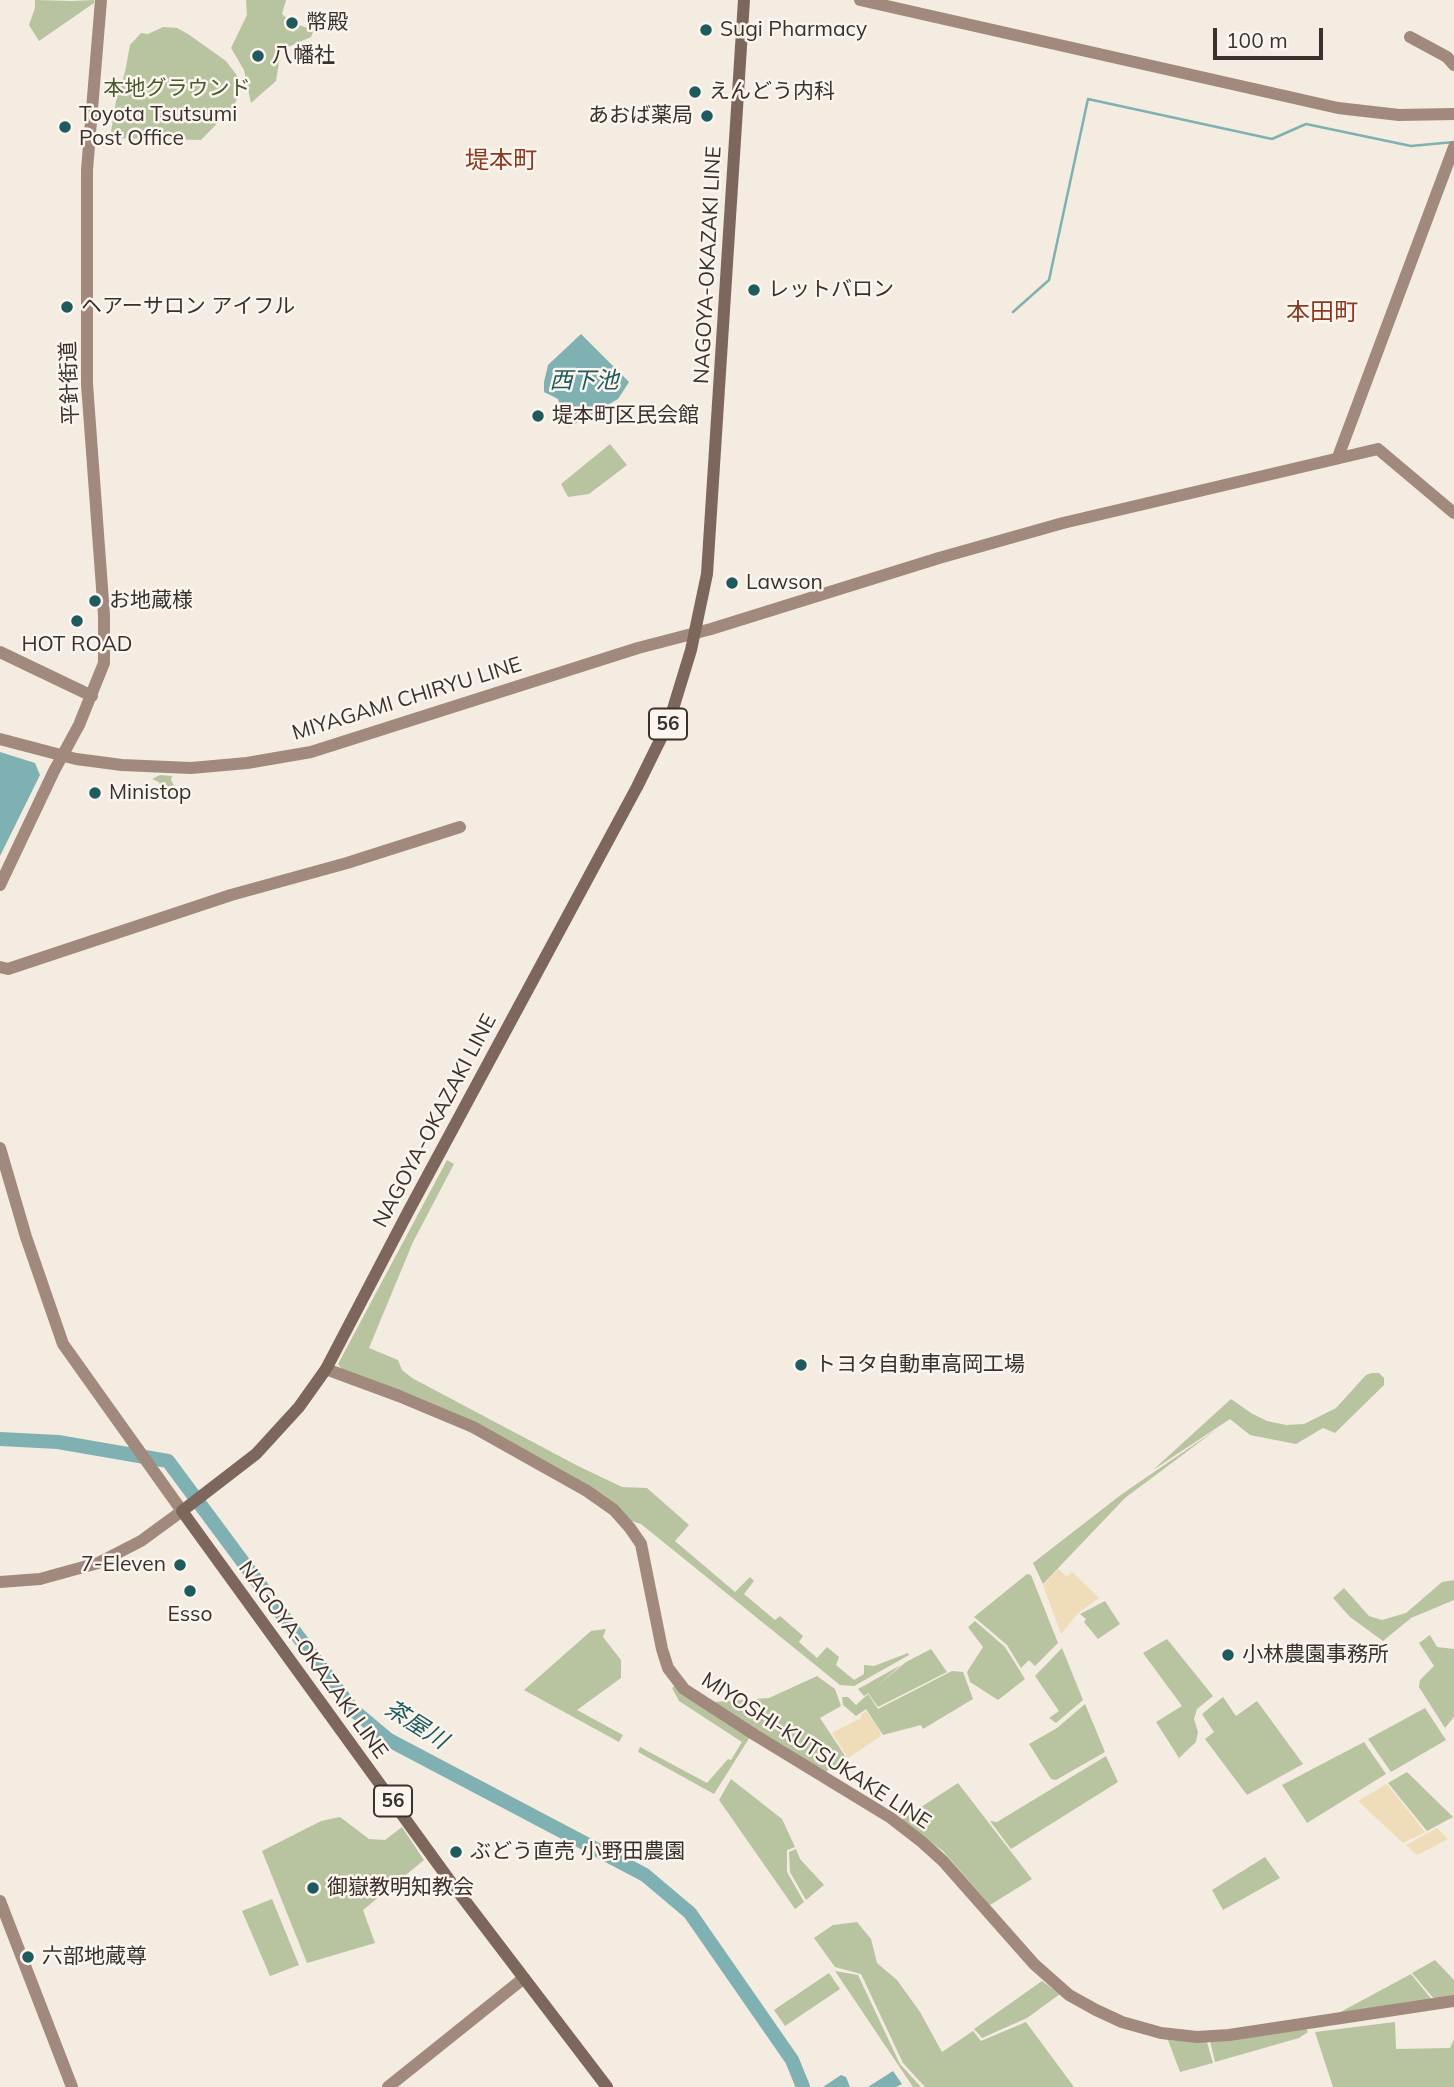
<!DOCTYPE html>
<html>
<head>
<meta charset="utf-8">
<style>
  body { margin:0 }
  #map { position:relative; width:1454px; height:2087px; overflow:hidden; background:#f4ebe1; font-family:Mulish,sans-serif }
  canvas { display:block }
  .scale { position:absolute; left:1213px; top:28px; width:110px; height:32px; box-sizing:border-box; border:4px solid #3b302b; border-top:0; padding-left:9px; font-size:21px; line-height:24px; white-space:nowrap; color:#3b302b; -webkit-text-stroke:5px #fbf5ee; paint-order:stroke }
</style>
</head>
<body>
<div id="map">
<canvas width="1454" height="2087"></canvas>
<div class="scale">100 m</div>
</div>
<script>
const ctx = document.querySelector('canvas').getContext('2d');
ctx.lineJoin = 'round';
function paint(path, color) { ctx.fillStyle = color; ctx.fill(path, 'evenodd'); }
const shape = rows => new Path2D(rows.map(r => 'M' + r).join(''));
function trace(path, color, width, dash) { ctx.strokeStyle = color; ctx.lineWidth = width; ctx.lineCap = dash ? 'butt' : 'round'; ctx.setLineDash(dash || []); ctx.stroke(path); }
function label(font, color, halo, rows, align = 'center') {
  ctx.font = font + ' Mulish,"Noto Sans JP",sans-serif'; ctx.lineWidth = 5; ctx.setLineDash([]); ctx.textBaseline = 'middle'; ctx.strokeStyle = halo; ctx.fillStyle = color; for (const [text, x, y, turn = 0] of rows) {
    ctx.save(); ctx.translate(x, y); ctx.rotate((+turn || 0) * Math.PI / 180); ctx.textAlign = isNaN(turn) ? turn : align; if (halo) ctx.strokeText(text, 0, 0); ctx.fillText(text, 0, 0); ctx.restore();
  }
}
const green = shape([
  [35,0,71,1,94,0,94,3,39,41,29,25,35,8],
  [246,0,286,0,282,14,289,20,286,29,294,32,297,24,307,28,315,27,311,37,281,50,276,81,251,103,244,70,231,48,247,15],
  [163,27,177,28,188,34,226,61,238,77,237,98,234,106,201,140,110,138,116,101,125,72,130,45,141,33,148,34],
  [610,444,627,465,589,494,568,497,561,484],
  [160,775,172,776,171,780,177,791,165,797,159,782,152,779],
  [447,1160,454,1164,413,1242,369,1348,398,1360,402,1370,412,1378,578,1466,622,1487,647,1488,689,1525,675,1541,735,1592,750,1577,754,1581,744,1594,775,1620,780,1616,803,1636,799,1642,817,1658,827,1647,839,1657,836,1665,854,1680,864,1674,864,1665,874,1666,908,1653,909,1655,854,1686,840,1685,641,1524,631,1521,590,1488,341,1368,338,1364],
  [1372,1373,1379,1373,1384,1378,1384,1385,1335,1433,1323,1428,1296,1444,1250,1435,1230,1419,1153,1470,1231,1399,1251,1413,1267,1421,1286,1425,1304,1424,1336,1408,1366,1375],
  [1217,1429,1125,1498,1043,1584,1033,1563,1122,1494],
  [1027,1574,1031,1575,1058,1643,1035,1666,1029,1660,1021,1668,1007,1645,974,1617],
  [1454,1580,1454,1600,1411,1618,1383,1641,1350,1617,1333,1598,1344,1588,1369,1616,1382,1620,1406,1613,1442,1582],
  [1105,1601,1120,1624,1098,1639,1084,1622,1086,1619,1080,1614],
  [975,1621,1005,1647,1025,1679,998,1700,970,1682,967,1672,983,1647,968,1627],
  [606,1629,603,1637,621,1660,621,1678,577,1710,623,1735,619,1742,524,1690,591,1631],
  [1430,1635,1437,1647,1454,1649,1454,1717,1445,1728,1419,1687,1420,1680,1434,1666,1419,1643],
  [1167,1639,1213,1696,1197,1709,1194,1719,1198,1732,1196,1742,1179,1758,1156,1722,1182,1706,1143,1653],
  [1062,1648,1083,1700,1056,1723,1049,1718,1059,1711,1035,1676],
  [931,1649,947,1672,878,1707,868,1693,864,1696,858,1689,901,1665,876,1687,906,1662],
  [952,1671,963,1672,973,1699,923,1729,921,1725,883,1735,866,1709,856,1716,843,1705,842,1697,848,1697,856,1705,868,1694,878,1709],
  [817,1676,835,1689,841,1706,820,1718,847,1759,825,1772,713,1702,769,1698],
  [676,1685,750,1737,714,1794,638,1752,640,1747,707,1783,728,1759,731,1760,742,1742,679,1701,672,1688],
  [1223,1697,1236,1716,1257,1701,1303,1764,1247,1795,1205,1739,1214,1732,1202,1714],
  [1085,1704,1105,1752,1056,1780,1051,1779,1029,1744,1057,1728],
  [1425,1708,1446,1740,1391,1772,1368,1739],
  [1364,1742,1386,1774,1307,1823,1282,1785],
  [1106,1756,1118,1782,1011,1849,990,1821,997,1822],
  [1407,1772,1453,1817,1427,1831,1388,1783],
  [731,1779,782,1819,795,1847,787,1850,787,1872,804,1902,795,1909,719,1800],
  [958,1783,1032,1879,990,1905,943,1851,901,1820],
  [340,1817,369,1839,385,1840,402,1827,424,1860,363,1910,375,1943,307,1963,262,1851,321,1821],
  [796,1849,800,1859,824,1885,806,1900,790,1872,789,1852],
  [1265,1857,1280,1878,1223,1910,1212,1890],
  [272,1899,299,1965,270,1976,242,1911],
  [857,1922,871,1939,877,1963,897,1980,920,2012,942,2052,973,2031,981,2041,1026,2022,1074,2087,925,2087,903,2063,861,1974,835,1967,814,1938,833,1925],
  [1435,1960,1454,1980,1454,1996,1435,2000,1412,1973],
  [835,1971,858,1975,900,2064,921,2087,913,2087],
  [829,1973,840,1989,785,2026,774,2010],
  [1411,1974,1433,2001,1333,2016],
  [1042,1981,1060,1994,1027,2018,982,2038,974,2029],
  [1395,2022,1396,2049,1450,2048,1454,2039,1454,2087,1333,2087,1315,2032],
  [1306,2028,1308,2032,1299,2038,1215,2062,1210,2041],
  [1168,2040,1207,2042,1213,2063,1180,2072]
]);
const sand = shape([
  [1058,1569,1067,1577,1072,1572,1099,1598,1078,1613,1061,1634,1043,1585],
  [866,1711,878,1727,881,1736,848,1758,832,1733,861,1718,861,1714],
  [1387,1784,1425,1832,1403,1843,1358,1801],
  [1437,1828,1448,1839,1417,1855,1406,1845]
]);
const water = shape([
  [581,334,629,382,618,399,569,427,560,423,562,411,558,399,544,392,544,382,548,365],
  [0,752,35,763,40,775,0,856],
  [893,2071,902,2084,896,2087,868,2087],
  [841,2075,846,2077,850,2087,823,2087]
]);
const stream = shape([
  [1013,312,1049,280,1088,99,1272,139,1306,124,1411,146,1454,142]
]);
const river = shape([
  [0,1439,58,1442,168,1461,352,1709,389,1740,645,1875,690,1913,792,2060,803,2087]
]);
const secondary = shape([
  [860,0,1338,108,1399,115,1454,114],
  [1410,37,1447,57,1454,65],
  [1338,457,1454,147],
  [0,652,92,696],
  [0,739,76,759,122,765,191,768,247,763,311,752,638,648,711,629,939,558,1063,523,1378,449,1454,513],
  [0,885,54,771,79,725,104,663,104,615,87,384,87,170,101,0],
  [0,967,8,969,231,895,347,863,460,827],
  [0,1148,26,1237,63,1344,182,1511,141,1541,98,1563,40,1579,0,1582],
  [326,1369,399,1396,473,1427,587,1491,614,1510,630,1528,641,1544,662,1649,668,1668,684,1689,755,1735,891,1818,922,1842,943,1861,1034,1964,1069,1995,1096,2010,1122,2022,1161,2033,1197,2037,1229,2035,1454,2001],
  [0,1901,72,2087],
  [388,2087,524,1978]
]);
const primary = shape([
  [607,2087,453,1885,182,1511,256,1454,299,1407,326,1369,408,1212,637,787,669,722,691,650,707,574,744,0]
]);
const markers = [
  [292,23,7,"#1f5a5e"],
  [706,30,7,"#1f5a5e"],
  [258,56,7,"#1f5a5e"],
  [695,92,7,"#1f5a5e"],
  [707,116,7,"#1f5a5e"],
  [65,127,7,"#1f5a5e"],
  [754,290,7,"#1f5a5e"],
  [67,307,7,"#1f5a5e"],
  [538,416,7,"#1f5a5e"],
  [732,583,7,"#1f5a5e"],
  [95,601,7,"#1f5a5e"],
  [77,621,7,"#1f5a5e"],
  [95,793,7,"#1f5a5e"],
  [801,1365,7,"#1f5a5e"],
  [180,1565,7,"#1f5a5e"],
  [190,1591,7,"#1f5a5e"],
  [1228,1655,7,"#1f5a5e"],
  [456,1852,7,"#1f5a5e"],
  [313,1888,7,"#1f5a5e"],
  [28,1957,7,"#1f5a5e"]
];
const shields = [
  [668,724,38],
  [393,1801,38]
];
const shieldNames = [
  ["56",668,724],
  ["56",393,1801]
];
const poiNames = [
  ["幣殿",306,23],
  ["Sugi Pharmacy",720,30],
  ["八幡社",272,56],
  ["えんどう内科",709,92],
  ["Toyota Tsutsumi",79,115],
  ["Post Office",79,139],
  ["あおば薬局",693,116,"right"],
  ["レットバロン",768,290],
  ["ヘアーサロン アイフル",81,307],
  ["堤本町区民会館",552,416],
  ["Lawson",746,583],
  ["お地蔵様",109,601],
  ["HOT ROAD",77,645,"center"],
  ["Ministop",109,793],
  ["トヨタ自動車高岡工場",815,1365],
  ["7-Eleven",166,1565,"right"],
  ["Esso",190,1615,"center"],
  ["小林農園事務所",1242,1655],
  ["ぶどう直売 小野田農園",470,1852],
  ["御嶽教明知教会",327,1888],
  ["六部地蔵尊",42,1957]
];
const parkNames = [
  ["本地グラウンド",177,89]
];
const streetNames = [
  ["NAGOYA-OKAZAKI LINE",708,265,-87],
  ["平針街道",70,383,-92],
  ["MIYAGAMI CHIRYU LINE",407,699,-17],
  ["NAGOYA-OKAZAKI LINE",435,1121,-62],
  ["NAGOYA-OKAZAKI LINE",313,1660,54],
  ["MIYOSHI-KUTSUKAKE LINE",816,1751,33]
];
const waterNames = [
  ["西下池",584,381],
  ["茶屋川",416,1725,32]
];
const quarterNames = [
  ["堤本町",501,161],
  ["本田町",1322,313]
];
paint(green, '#b8c4a0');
paint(sand, '#efdcb8');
paint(water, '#7fb0b2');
trace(stream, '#7fb0b2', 2.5);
trace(river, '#7fb0b2', 14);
trace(secondary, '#a18a7d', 12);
trace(primary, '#7d675c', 12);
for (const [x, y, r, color] of markers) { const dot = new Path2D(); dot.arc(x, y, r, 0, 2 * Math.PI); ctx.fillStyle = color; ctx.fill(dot); trace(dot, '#fbf5ee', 2.5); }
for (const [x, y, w] of shields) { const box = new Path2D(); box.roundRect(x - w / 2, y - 15.5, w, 31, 5); ctx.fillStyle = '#fbf5ee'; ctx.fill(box); trace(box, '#3b302b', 2); }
label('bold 19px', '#3b302b', null, shieldNames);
label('21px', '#3b302b', '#fbf5ee', poiNames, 'left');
label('21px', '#4a5a2e', '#fbf5ee', parkNames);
label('21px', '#3b302b', '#fbf5ee', streetNames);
label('italic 23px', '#1f5a5e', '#fbf5ee', waterNames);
label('24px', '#8c3b22', '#fbf5ee', quarterNames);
</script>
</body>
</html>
